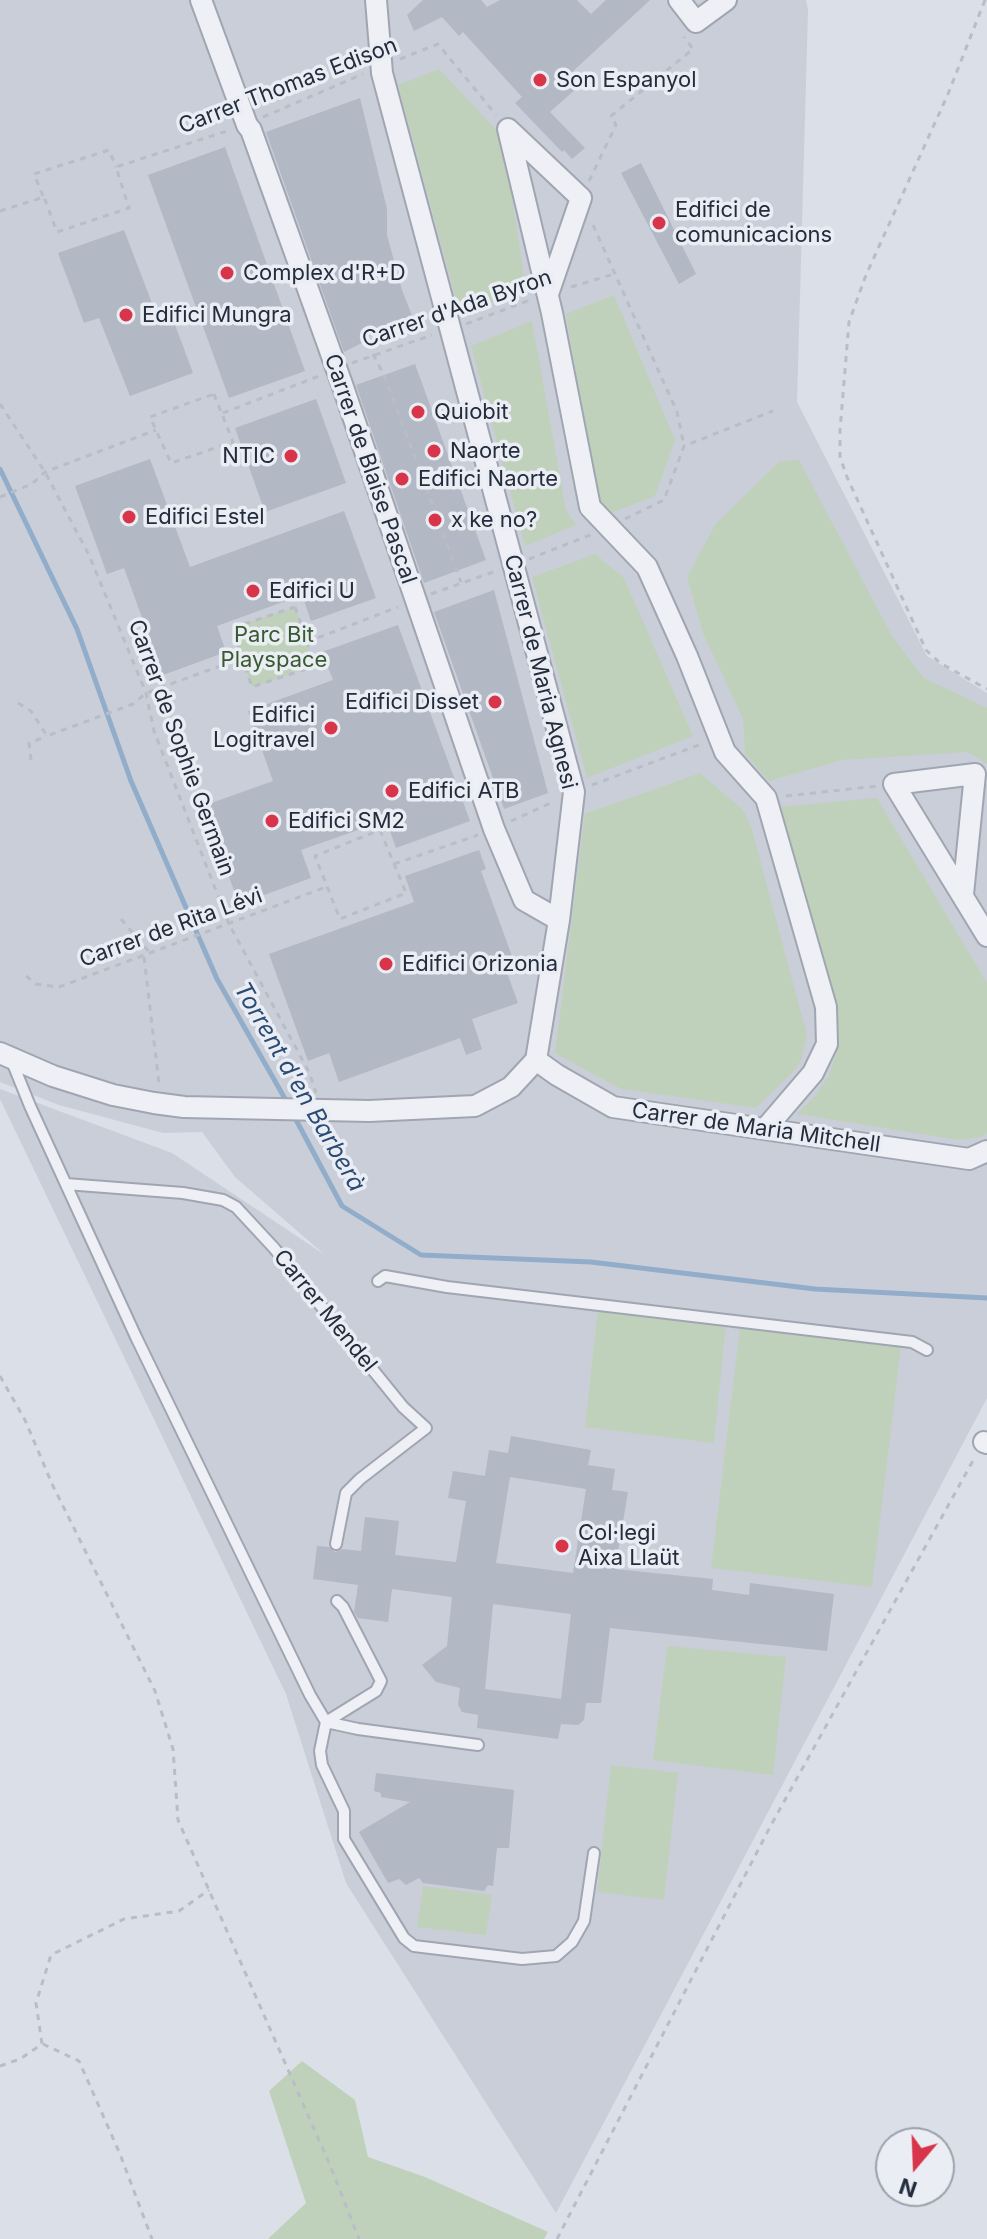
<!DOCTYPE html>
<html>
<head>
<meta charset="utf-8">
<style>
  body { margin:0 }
  #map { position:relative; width:987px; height:2239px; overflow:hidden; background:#dbdfe7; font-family:Inter,sans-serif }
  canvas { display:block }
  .north { position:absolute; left:875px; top:2127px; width:80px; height:80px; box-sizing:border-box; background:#eaeef4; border:2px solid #9ba1ab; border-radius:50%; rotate:199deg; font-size:22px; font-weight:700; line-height:32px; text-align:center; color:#242d3d }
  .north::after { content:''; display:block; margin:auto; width:28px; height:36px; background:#d8344a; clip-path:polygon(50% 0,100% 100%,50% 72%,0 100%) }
</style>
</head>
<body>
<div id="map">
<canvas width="987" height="2239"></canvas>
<div class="north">N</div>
</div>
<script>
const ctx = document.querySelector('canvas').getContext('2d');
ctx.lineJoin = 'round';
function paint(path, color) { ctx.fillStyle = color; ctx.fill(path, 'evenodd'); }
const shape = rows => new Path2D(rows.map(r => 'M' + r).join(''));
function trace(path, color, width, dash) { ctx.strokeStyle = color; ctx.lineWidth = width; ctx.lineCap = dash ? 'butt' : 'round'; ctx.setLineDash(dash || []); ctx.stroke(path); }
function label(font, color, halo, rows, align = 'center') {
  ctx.font = font + ' Inter,sans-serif'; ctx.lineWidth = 7; ctx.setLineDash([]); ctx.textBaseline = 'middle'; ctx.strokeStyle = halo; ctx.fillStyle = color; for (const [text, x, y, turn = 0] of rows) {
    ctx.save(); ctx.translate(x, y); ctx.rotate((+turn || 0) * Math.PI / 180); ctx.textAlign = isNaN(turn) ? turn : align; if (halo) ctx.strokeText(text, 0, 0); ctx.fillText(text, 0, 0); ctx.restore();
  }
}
const built = shape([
  [0,0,806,0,808,10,797,402,927,656,987,693,987,1398,556,2213,346,1883,286,1694,0,1099,0,1089,172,1153,325,1255,235,1177,202,1132,163,1133,59,1105,0,1082]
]);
const green = shape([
  [439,69,503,137,526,289,460,314,398,85],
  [614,295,675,440,655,496,608,514,597,496,566,314],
  [532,321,566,510,576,525,525,546,471,346],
  [799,460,892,636,924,678,987,708,987,764,967,752,843,760,769,781,745,754,743,719,703,633,687,577,715,525,780,461],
  [595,554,624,578,693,736,587,778,532,577],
  [295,607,315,666,252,687,232,628],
  [700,773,743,810,751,826,807,1035,801,1060,793,1072,756,1108,621,1089,555,1053,585,814],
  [877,798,987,983,987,1133,981,1137,959,1140,797,1114,816,1095,829,1075,837,1051,834,1009,789,839,776,807],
  [598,1308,726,1324,714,1443,585,1427],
  [740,1328,901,1346,872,1587,711,1568],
  [667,1646,786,1657,773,1775,653,1760],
  [611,1765,678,1773,664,1900,597,1892],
  [423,1886,492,1895,486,1935,417,1927],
  [302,2061,355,2100,368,2157,425,2177,548,2232,544,2239,268,2239,306,2203,269,2091]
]);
const stream = shape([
  [0,469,77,629,131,781,217,979,288,1104],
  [294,1116,342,1206,421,1255,591,1262,815,1289,987,1298]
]);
const building = shape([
  [423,0,481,0,487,7,500,0,577,0,591,14,606,0,650,0,570,74,579,86,550,112,585,148,572,159,564,150,562,152,515,103,522,97,463,32,459,36,442,17,414,31,407,15],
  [360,98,387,209,387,235,402,290,415,323,364,337,366,341,344,352,266,132],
  [225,147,305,371,229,398,148,175],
  [641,163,696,274,679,284,621,173],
  [124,230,155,311,168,306,193,373,130,396,99,318,84,323,58,253],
  [415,364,486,560,424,583,356,385],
  [316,399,346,483,265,512,235,428],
  [150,459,190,567,344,511,376,598,311,621,302,595,217,626,226,652,163,675,124,568,107,574,75,486],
  [494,590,548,793,504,809,434,612],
  [398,625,470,821,396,848,386,820,341,836,301,850,311,878,239,904,203,806,273,781,248,711,333,680,322,652],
  [479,850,486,869,481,871,513,959,503,962,518,1003,472,1019,482,1049,466,1055,460,1038,339,1082,329,1053,308,1061,269,954,414,902,405,876],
  [511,1436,591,1450,588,1465,615,1469,612,1490,628,1492,615,1569,713,1579,712,1590,749,1595,750,1583,834,1594,827,1651,610,1628,601,1703,586,1703,584,1720,578,1725,561,1724,558,1739,477,1728,478,1715,462,1712,458,1705,460,1688,436,1682,422,1665,447,1646,452,1597,392,1589,388,1622,358,1618,354,1612,358,1585,313,1579,317,1546,329,1547,335,1552,342,1549,361,1551,365,1517,399,1521,395,1555,456,1562,466,1501,448,1498,453,1471,485,1476,489,1450,508,1453],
  [510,1477,586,1489,573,1573,496,1563],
  [493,1604,571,1614,561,1699,485,1689],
  [376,1773,514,1790,509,1848,497,1848,493,1886,488,1885,484,1891,423,1883,419,1878,406,1885,399,1879,388,1883,359,1832,410,1802,381,1797,381,1793,374,1791]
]);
const path = shape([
  [985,0,948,94,866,275,849,322,840,430,840,457,847,477,926,650,940,663,987,689],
  [400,59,438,44,496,115],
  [263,117,363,74],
  [589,181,616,125,611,116,693,49,684,37],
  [43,196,34,174,109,150,116,167],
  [0,211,44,197,57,232,129,208,116,167,230,130],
  [593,225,677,412,684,446],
  [571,287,614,274],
  [466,324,530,300],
  [373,354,385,377,461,582],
  [352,363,432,335],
  [214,394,233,442,171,463,150,417,214,394],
  [0,404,45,472,89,555,146,693,154,731,229,924,309,1072,316,1093],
  [223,413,319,376],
  [0,497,32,484,45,472,156,430],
  [625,519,664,500,684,446,773,411],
  [529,559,593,534],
  [431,594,496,571],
  [295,607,315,666,252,687,232,628,295,607],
  [307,642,398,607],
  [18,703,31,711,47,736,133,704,146,693,242,658],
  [31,760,29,743,47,736],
  [592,785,704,743],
  [786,796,878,786],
  [511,821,555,801],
  [380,830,406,893,340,919,315,856,380,830],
  [394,864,478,835],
  [121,919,150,953],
  [144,957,159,1084],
  [26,976,36,984,59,987,326,887],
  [0,1376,25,1420,53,1486,155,1691,173,1749,178,1820,330,2165,359,2239],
  [43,2044,79,2061,120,2154,152,2239],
  [0,2066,20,2059,42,2044,36,2003,51,1955,124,1919,179,1911,209,1890],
  [557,2239,770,1827,975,1457]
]);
const service = shape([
  [11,1059,30,1106,136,1337,310,1695,326,1722,320,1751,322,1765,344,1811,344,1839,404,1938,414,1946,522,1959,556,1956,572,1942,584,1921,594,1853],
  [66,1184,183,1193,223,1200,236,1207,274,1248,403,1407,426,1428,360,1479,346,1493,336,1544],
  [378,1281,385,1276,447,1287,912,1342,927,1350],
  [326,1722,376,1691,381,1681,343,1607,337,1601],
  [326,1722,358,1729,478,1745]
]);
const minor = shape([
  [201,0,247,125,251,130,343,387,494,829,524,900,559,920],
  [679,0,696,22,726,0],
  [548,294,581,198,508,129,552,313,590,507,647,567,687,656,725,752,766,798,826,1007,827,1044,813,1073,765,1129],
  [963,894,975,774,894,784,987,936],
  [0,1053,53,1076,113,1095,154,1103,184,1107,369,1111,475,1106,511,1087,536,1060,559,920,574,792,382,73,376,0],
  [536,1060,557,1075,613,1107,969,1159,987,1151],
  [984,1442,987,1443]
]);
const markers = [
  [540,80,8,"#d8344a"],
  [659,223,8,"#d8344a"],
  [227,273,8,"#d8344a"],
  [126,315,8,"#d8344a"],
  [418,412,8,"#d8344a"],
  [434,451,8,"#d8344a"],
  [291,456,8,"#d8344a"],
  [402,479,8,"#d8344a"],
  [129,517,8,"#d8344a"],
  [435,520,8,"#d8344a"],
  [253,591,8,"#d8344a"],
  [495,702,8,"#d8344a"],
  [331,728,8,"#d8344a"],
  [392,791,8,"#d8344a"],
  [272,821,8,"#d8344a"],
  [386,964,8,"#d8344a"],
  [562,1546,8,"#d8344a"]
];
const poiNames = [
  ["Son Espanyol",556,80],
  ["Edifici de",675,210],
  ["comunicacions",675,235],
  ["Complex d'R+D",243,273],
  ["Edifici Mungra",142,315],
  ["Quiobit",434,412],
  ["Naorte",450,451],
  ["NTIC",275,456,"right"],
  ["Edifici Naorte",418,479],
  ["Edifici Estel",145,517],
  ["x ke no?",451,520],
  ["Edifici U",269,591],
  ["Edifici Disset",479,702,"right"],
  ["Edifici",315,715,"right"],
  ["Logitravel",315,740,"right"],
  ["Edifici ATB",408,791],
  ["Edifici SM2",288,821],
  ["Edifici Orizonia",402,964],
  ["Col·legi",578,1533],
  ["Aixa Llaüt",578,1558]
];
const streetNames = [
  ["Carrer Thomas Edison",288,86,-21],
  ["Carrer d'Ada Byron",457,309,-19],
  ["Carrer de Blaise Pascal",370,469,71],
  ["Carrer de Maria Agnesi",540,672,76],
  ["Carrer de Sophie Germain",181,748,70],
  ["Carrer de Rita Lévi",171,928,-20],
  ["Carrer de Maria Mitchell",756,1128,8],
  ["Carrer Mendel",325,1311,51]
];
const parkNames = [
  ["Parc Bit",274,635],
  ["Playspace",274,660]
];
const waterNames = [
  ["Torrent d'en Barberà",299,1087,60]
];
paint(built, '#c9ced9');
paint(green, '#c0d1bb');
trace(stream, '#92adca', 5);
paint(building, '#b2b8c4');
trace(service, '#a0a6b1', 14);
trace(minor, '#a0a6b1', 24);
trace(path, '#b9bdc5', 3, [6, 6]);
trace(service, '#eef0f5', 10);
trace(minor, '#eef0f5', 20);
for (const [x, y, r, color] of markers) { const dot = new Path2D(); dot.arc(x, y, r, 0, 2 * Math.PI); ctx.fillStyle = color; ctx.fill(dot); trace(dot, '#eaeef4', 3); }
label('22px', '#242d3d', '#eaeef4', poiNames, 'left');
label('22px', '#242d3d', '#eaeef4', streetNames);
label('22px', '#385a30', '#eaeef4', parkNames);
label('italic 24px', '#2b4b74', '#eaeef4', waterNames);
</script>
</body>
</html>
